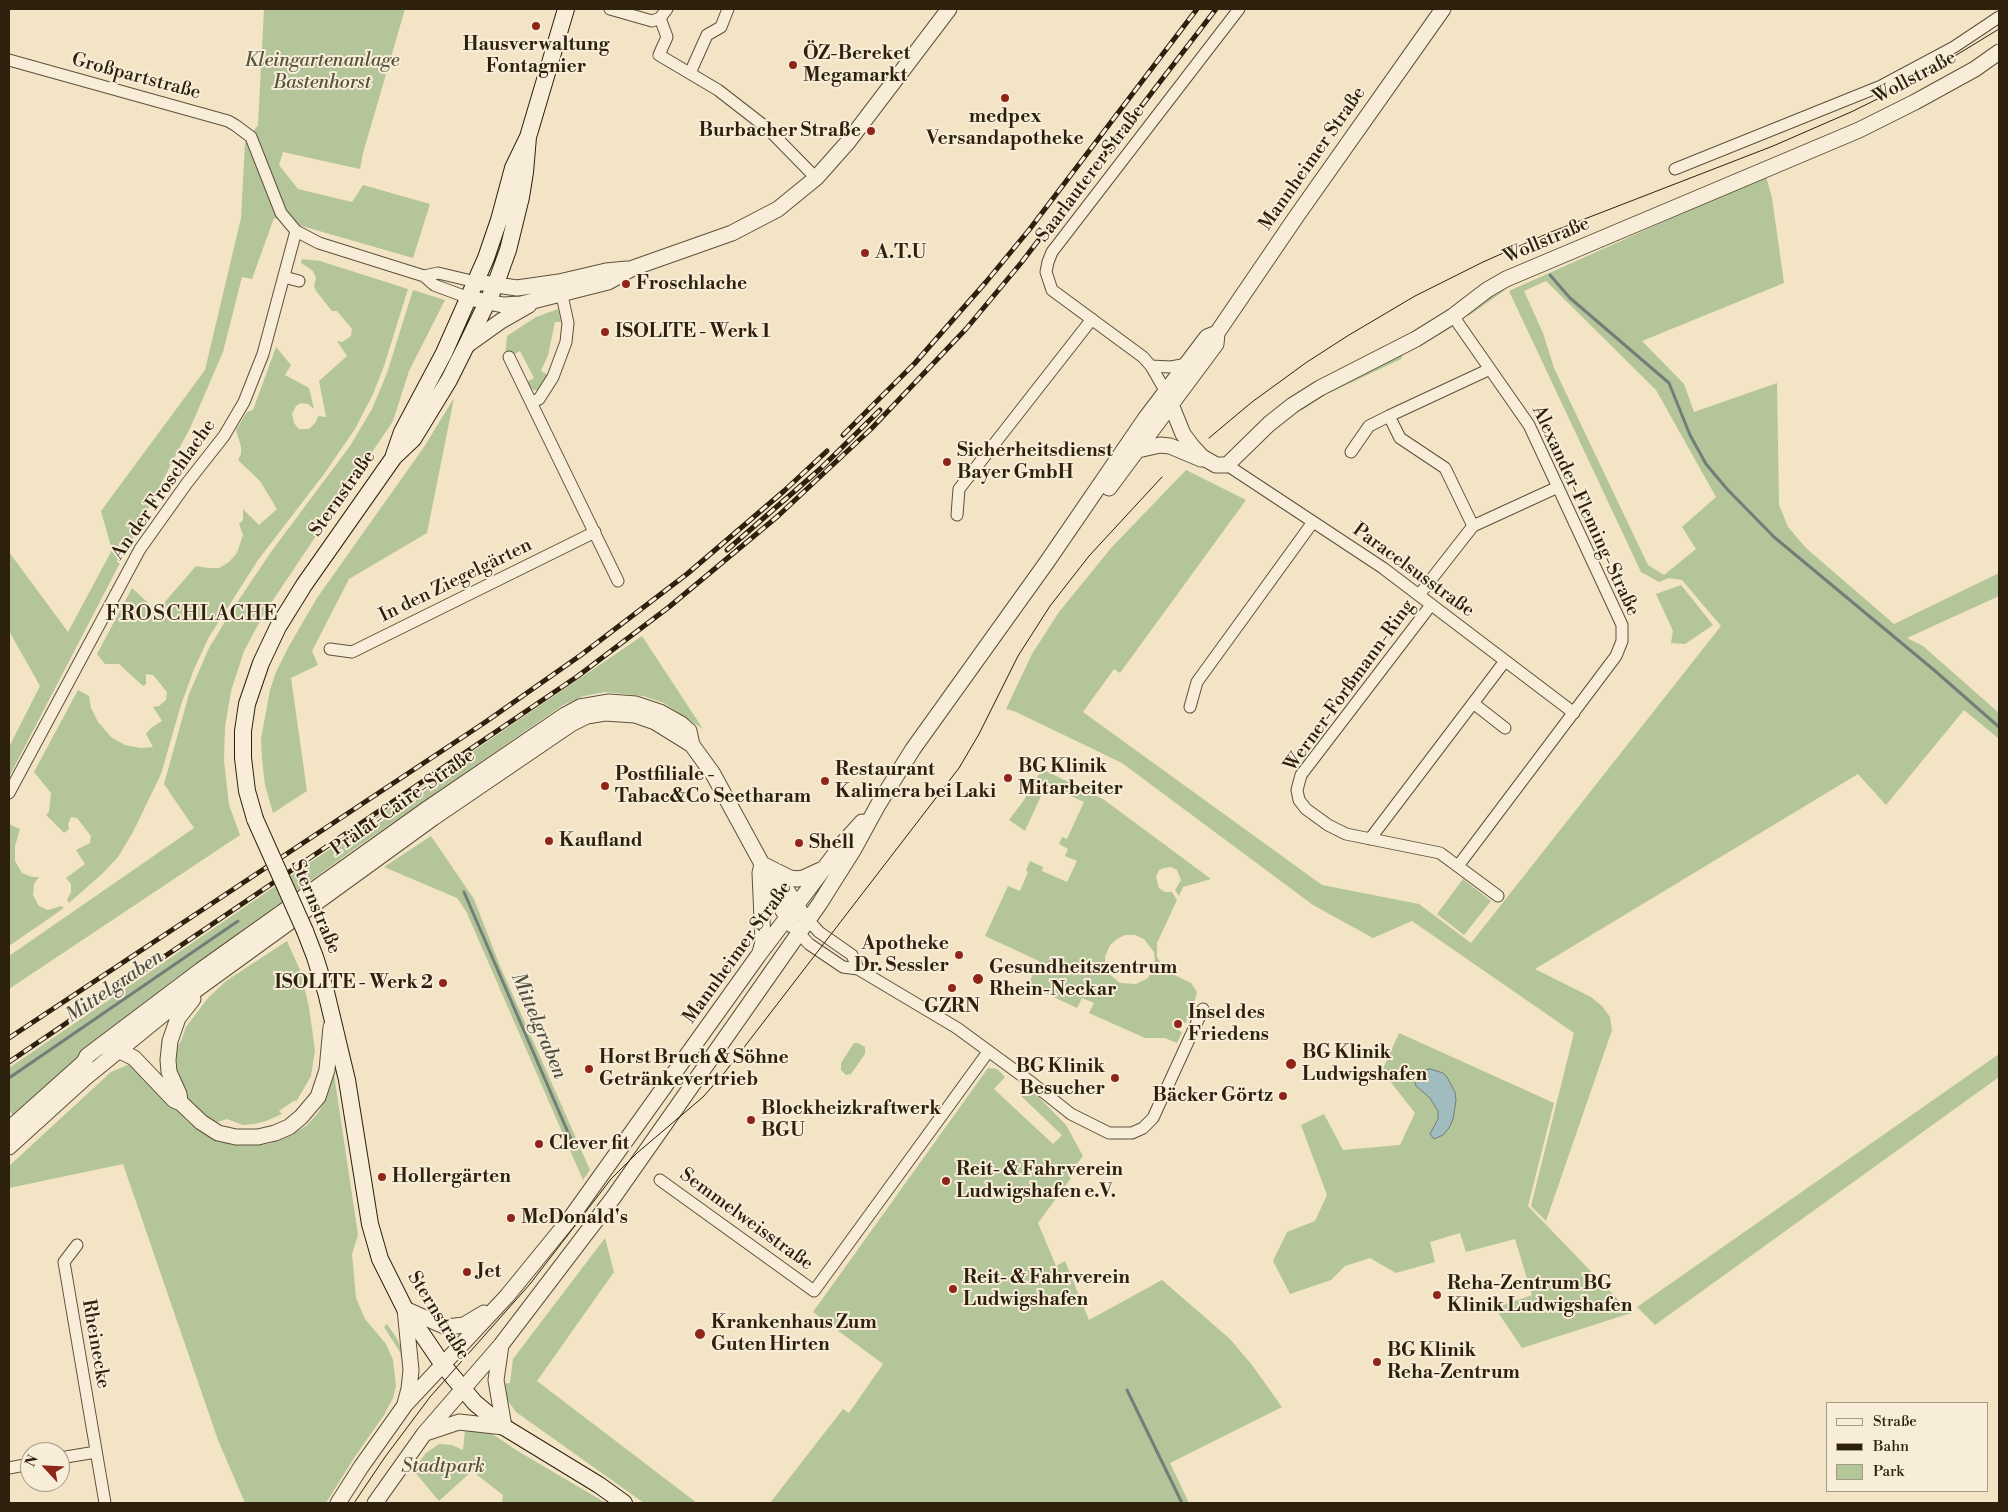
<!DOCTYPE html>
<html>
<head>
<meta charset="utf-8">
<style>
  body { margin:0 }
  #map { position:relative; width:2008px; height:1512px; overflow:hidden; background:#f2e4c4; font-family:"Libre Bodoni",serif }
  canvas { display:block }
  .frame { position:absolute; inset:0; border:10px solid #2d200d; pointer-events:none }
  .legend { position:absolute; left:1826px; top:1402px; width:162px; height:90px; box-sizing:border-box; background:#f7edd9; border:1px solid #a69b87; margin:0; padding:6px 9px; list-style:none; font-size:15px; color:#2d200d }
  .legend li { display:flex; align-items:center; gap:10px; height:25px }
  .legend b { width:25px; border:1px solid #a69b87 }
  .north { position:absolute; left:20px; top:1442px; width:50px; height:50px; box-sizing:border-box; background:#f7edd9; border:1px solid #a69b87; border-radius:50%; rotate:295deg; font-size:14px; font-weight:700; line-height:20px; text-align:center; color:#2d200d }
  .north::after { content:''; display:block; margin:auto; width:18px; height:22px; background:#8f2418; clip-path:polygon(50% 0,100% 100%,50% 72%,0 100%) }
</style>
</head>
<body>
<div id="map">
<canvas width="2008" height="1512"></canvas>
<div class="frame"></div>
<ul class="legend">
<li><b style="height:6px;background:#f7edd9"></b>Straße</li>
<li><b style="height:6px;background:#2d200d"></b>Bahn</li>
<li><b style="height:14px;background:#b4c599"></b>Park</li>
</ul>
<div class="north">N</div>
</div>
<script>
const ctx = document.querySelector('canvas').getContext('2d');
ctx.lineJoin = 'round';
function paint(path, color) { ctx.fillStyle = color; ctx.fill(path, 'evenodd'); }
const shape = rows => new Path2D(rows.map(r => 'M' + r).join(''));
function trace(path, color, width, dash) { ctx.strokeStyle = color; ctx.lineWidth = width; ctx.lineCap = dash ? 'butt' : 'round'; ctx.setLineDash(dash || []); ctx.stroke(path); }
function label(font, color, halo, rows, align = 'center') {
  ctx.font = font + ' "Libre Bodoni",serif'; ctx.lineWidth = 4; ctx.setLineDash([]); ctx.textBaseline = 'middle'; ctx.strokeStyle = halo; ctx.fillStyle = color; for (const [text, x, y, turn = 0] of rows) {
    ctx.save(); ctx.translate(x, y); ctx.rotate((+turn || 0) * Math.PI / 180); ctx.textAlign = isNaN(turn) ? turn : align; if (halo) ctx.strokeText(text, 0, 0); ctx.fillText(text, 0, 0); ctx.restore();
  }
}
const green = shape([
  [264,9,405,9,363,153,360,169,283,152,279,165,298,189,352,202,363,185,430,204,413,258,274,218,252,279,242,277,223,352,191,426,9,777,9,747,40,686,9,631,9,552,68,632,112,550,101,511,205,370,241,218,245,143,258,125],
  [1766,176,1772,198,1784,283,1642,341,1684,384,1694,412,1777,383,1779,505,1788,527,1806,548,1894,624,1999,573,1999,596,1907,638,1923,646,1999,713,1999,739,1964,710,1886,805,1858,774,1535,969,1591,997,1602,1006,1610,1017,1612,1030,1546,1221,1531,1206,1574,1033,1412,921,1373,938,1313,905,1122,763,1014,711,1006,709,1032,654,1059,612,1112,547,1186,470,1246,500,1120,673,1114,669,1083,712,1322,885,1419,904,1471,943,1721,626,1682,580,1669,578,1659,582,1641,572,1509,291],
  [1546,281,1656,390,1716,497,1682,527,1696,549,1664,575,1648,565,1554,368,1543,333,1524,291],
  [302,259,320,261,408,289,384,366,373,394,355,429,324,474,258,560,209,637,194,669,181,705,161,774,133,832,118,857,103,873,69,903,67,900,71,892,71,884,66,878,85,864,76,850,90,843,91,836,77,818,71,817,68,824,69,829,64,833,46,815,49,812,51,793,34,772,78,690,89,696,91,708,98,722,111,737,125,745,141,748,153,747,146,734,151,728,162,721,153,707,159,706,166,700,167,692,153,675,146,674,146,684,143,686,119,664,105,664,97,654,132,588,157,611,196,566,208,568,219,568,229,562,237,553,243,535,239,524,243,520,243,509,259,525,277,509,260,481,238,460,241,454,241,447,236,430,247,412,253,410,276,347,291,365,285,375,309,388,314,409,308,404,301,403,296,406,292,414,294,423,299,429,309,429,316,422,318,416,326,417,319,381,347,356,337,341,342,342,351,336,352,329,337,311,332,311,316,291,314,286,316,278,313,271,301,263],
  [413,290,445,300,409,371,393,421,265,612,244,651,231,691,225,727,224,760,229,805,240,835,9,989,9,956,194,828,164,784,189,694,209,648,232,610,271,552,350,446,372,409,387,373],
  [1498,290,1505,290,1467,317,1469,313],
  [558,309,561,322,555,322,548,355,541,371,548,375,538,390,534,390,530,388,527,382,534,378,520,351,509,357,505,356,507,336,536,317],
  [1403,354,1401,359,1325,395,1302,410,1299,409,1323,392],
  [454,398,427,533,349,579,312,651,318,665,291,678,307,791,273,813,265,785,262,759,261,739,270,690,276,672,289,646,317,598,424,447],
  [1681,585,1713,625,1685,644,1671,643,1673,631,1656,594],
  [642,636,703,729,664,703,643,696,605,692,584,696,563,705,353,850,175,979,82,1055,14,1117,9,1110,9,1068],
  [1042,769,1103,799,1211,879,1183,887,1179,896,1175,890,1181,880,1177,870,1171,867,1164,868,1159,870,1156,877,1159,888,1165,892,1172,892,1177,900,1157,943,1157,957,1166,971,1191,983,1197,992,1194,1004,1186,1023,1179,1020,1176,1022,1174,1025,1176,1029,1182,1032,1177,1043,1165,1038,1145,1038,1089,1013,1094,1003,1082,998,1077,1008,1028,985,1039,961,985,936,1008,886,1020,891,1028,872,1026,870,1030,861,1043,867,1042,871,1067,882,1077,861,1065,856,1068,849,1059,844,1062,837,1067,839,1084,802,1046,785,1025,831,1009,820,1024,800],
  [1125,935,1135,935,1144,939,1154,952,1155,964,1152,971,1148,978,1136,984,1120,983,1108,973,1105,965,1105,957,1110,945,1117,939],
  [9,824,20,829,15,846,15,861,22,873,32,877,39,877,34,884,33,895,39,906,48,910,61,906,64,908,9,946],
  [431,836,474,899,500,966,590,1170,583,1180,466,911,457,898,384,867],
  [1463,879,1491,901,1464,935,1437,914],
  [287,941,300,970,309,1007,315,1050,311,1076,296,1102,295,1100,279,1111,282,1114,266,1121,254,1124,243,1125,227,1119,215,1123,207,1119,189,1101,183,1091,177,1071,176,1049,181,1041,186,1027,208,998,226,981],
  [1399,1033,1554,1103,1528,1206,1631,1313,1522,1348,1495,1308,1532,1295,1515,1239,1466,1252,1460,1233,1430,1242,1435,1262,1396,1273,1370,1258,1345,1266,1331,1280,1290,1294,1273,1261,1287,1232,1315,1221,1327,1195,1301,1125,1324,1114,1343,1150,1400,1145,1415,1113,1382,1071],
  [854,1043,858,1043,865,1047,865,1054,851,1074,846,1075,841,1070,841,1063],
  [1999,1054,1999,1077,1655,1325,1637,1307],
  [132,1063,188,1122,206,1134,226,1142,247,1145,268,1144,292,1135,307,1125,318,1113,326,1099,334,1074,358,1235,352,1254,356,1298,365,1319,386,1344,393,1360,396,1386,393,1398,384,1415,354,1458,326,1503,245,1503,218,1440,123,1164,9,1188,9,1166,111,1072],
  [988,1068,997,1069,1005,1077,994,1089,1053,1144,1062,1135,1020,1095,1028,1086,1066,1125,1083,1156,1068,1175,1071,1178,1038,1223,1056,1266,1065,1261,1089,1320,1162,1280,1230,1339,1252,1365,1282,1407,1170,1463,1189,1503,770,1503,843,1409,849,1413,883,1364,813,1312],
  [605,1238,614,1272,537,1381,697,1503,644,1503,516,1412,508,1401,501,1384,510,1383,513,1359],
  [387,1324,396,1337,403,1351,406,1363,403,1364,400,1352,384,1327],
  [465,1430,491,1433,516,1450,606,1503,502,1503,503,1495,472,1471,439,1501,413,1470,426,1453,439,1444,452,1445,463,1450]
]);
const water = shape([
  [1430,1069,1443,1073,1447,1077,1455,1092,1456,1101,1453,1119,1449,1128,1443,1135,1434,1139,1430,1134,1438,1119,1438,1111,1430,1098,1416,1086,1415,1082,1420,1071,1430,1069]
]);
const stream = shape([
  [1550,275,1570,298,1669,383,1690,435,1706,464,1727,489,1774,537,1934,670,1999,727],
  [464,892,573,1144],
  [9,1078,238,921],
  [1127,1390,1182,1503]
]);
const minor = shape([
  [610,9,652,21,660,18,667,9],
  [660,18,667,37,659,55,718,90,767,128,816,178],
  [9,60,228,121,235,125,251,137,281,213,296,231,319,243,424,276,434,285,469,298],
  [690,73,707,35,721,27,728,9],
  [1675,169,1881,86,1954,47,1999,17],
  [424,276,438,273,476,282],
  [284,277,299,281],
  [1453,316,1529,425,1622,625,1622,641,1616,656,1458,866],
  [509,357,618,581],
  [1151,366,1171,367,1187,364],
  [1166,392,1151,366,1143,357,1052,290,1046,272,1048,262,1052,252,1239,9],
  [532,402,539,399,553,377,566,342,568,323,560,286],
  [1351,452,1369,426,1389,416],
  [1227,465,1383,568,1574,713],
  [957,515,959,489,1092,319],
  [1473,526,1445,468,1400,438,1389,416,1490,369],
  [1419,595,1473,526,1558,487],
  [1431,605,1301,775,1297,790,1299,800,1306,809,1328,825,1346,834,1440,853,1498,896],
  [330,649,352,652,595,532],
  [1473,703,1505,728],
  [1190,707,1197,682,1313,522],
  [9,793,140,549,187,483,224,436,244,402,263,354,296,231],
  [1370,839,1505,661],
  [808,920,819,932,852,955,858,969],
  [799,933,809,944,843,967,858,969,957,1028,1032,1083,1071,1114,1109,1133,1132,1133,1143,1128,1153,1118,1203,1009],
  [660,1180,814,1291,988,1052],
  [77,1245,64,1262,105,1503],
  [60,1458,96,1452],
  [9,1468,30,1464]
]);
const tertiary = shape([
  [476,282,517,288,559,282,606,271,627,269],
  [469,298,503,305,521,304,608,282,633,268,732,233,778,209,816,178,848,142,949,9],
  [466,346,501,321,529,305],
  [1166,392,1183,434,1192,446,1202,457,1216,465,1227,465,1269,424,1293,405,1320,388,1416,339,1453,316,1487,290,1506,279,1859,130,1915,102,1975,69,1999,52],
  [1138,450,1160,445,1170,446,1201,459],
  [1109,488,1216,344,1217,333,1296,217,1443,9],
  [774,870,802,914],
  [763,879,792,925],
  [760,953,763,941,760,873,762,864],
  [110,1052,118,1050,134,1058,174,1100,181,1103,201,1122,218,1133,236,1137,258,1137,275,1133,289,1127,301,1117,318,1097,327,1070,331,1027],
  [180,1101,179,1094,169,1072,168,1060,170,1041,178,1018,193,999],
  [9,1129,84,1062,87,1056,201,970,427,809,565,715,580,707,609,702,636,704,660,712,681,724,689,731,692,745,713,774,762,864,790,878,797,879,803,878,825,868],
  [9,1147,85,1078,171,1008,433,818,571,724,587,716,605,713,635,715,655,722,692,745],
  [405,1309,446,1327,464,1325,484,1313],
  [405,1404,409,1389,411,1370,405,1309],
  [426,1433,459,1422,504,1427,496,1380,501,1345],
  [338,1503,361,1467,405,1405,507,1296,569,1220,758,956,844,842,862,822],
  [375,1503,424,1434,501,1345,613,1198,820,903,854,849,878,805,913,749,1047,562,1145,419,1207,337,1217,333]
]);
const secondary = shape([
  [394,455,402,432,444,353,486,258,499,220,513,168,528,137,566,9],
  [255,819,247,791,243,758,243,731,247,704,261,663,278,627,304,585,394,457,413,439,449,380,466,346,495,286,508,250,521,197,525,172,528,137],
  [305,931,315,957,326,992,347,1080,370,1224,380,1259,405,1309,443,1365,475,1403,504,1427,599,1485,624,1503]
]);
const tram = shape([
  [1209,438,1252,402,1307,362,1349,335,1415,296,1483,262,1551,232,1773,146,1851,112,1914,81,1999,29],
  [354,1503,385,1457,430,1397,530,1284,611,1179,637,1153,703,1097,725,1072,959,768,979,734,1018,656,1050,606,1089,556,1162,477]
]);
const rail = shape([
  [843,435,915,363,986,282,1029,230,1197,9],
  [727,550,820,469,880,410],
  [9,1038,484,723,581,655,687,574,784,491,827,451],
  [9,1062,578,676,669,607,778,516,871,429,966,329,1021,263,1216,9]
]);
const secondaryBridge = shape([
  [255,819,305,931]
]);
const markers = [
  [536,26,5,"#8f2418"],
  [793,65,5,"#8f2418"],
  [1005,98,5,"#8f2418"],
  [871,131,5,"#8f2418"],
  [865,253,5,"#8f2418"],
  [626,284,5,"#8f2418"],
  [605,332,5,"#8f2418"],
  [947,462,5,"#8f2418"],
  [1008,778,5,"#8f2418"],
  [825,781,5,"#8f2418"],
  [605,786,5,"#8f2418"],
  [549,841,5,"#8f2418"],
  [799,843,5,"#8f2418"],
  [959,955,5,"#8f2418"],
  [978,979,6,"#8f2418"],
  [443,983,5,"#8f2418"],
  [952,988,5,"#8f2418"],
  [1178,1024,5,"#8f2418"],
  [1291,1064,6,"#8f2418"],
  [589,1069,5,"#8f2418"],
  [1115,1078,5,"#8f2418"],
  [1283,1096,5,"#8f2418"],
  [751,1120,5,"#8f2418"],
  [539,1144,5,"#8f2418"],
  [382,1177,5,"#8f2418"],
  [946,1181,5,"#8f2418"],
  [511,1218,5,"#8f2418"],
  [467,1272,5,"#8f2418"],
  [953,1289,5,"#8f2418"],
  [1437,1295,5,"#8f2418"],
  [700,1334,6,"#8f2418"],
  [1377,1362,5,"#8f2418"]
];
const poiNames = [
  ["Hausverwaltung",536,45,"center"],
  ["Fontagnier",536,67,"center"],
  ["ÖZ-Bereket",803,54],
  ["Megamarkt",803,76],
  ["medpex",1005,117,"center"],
  ["Versandapotheke",1005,139,"center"],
  ["Burbacher Straße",861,131,"right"],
  ["A.T.U",875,253],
  ["Froschlache",636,284],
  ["ISOLITE - Werk 1",615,332],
  ["Sicherheitsdienst",957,451],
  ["Bayer GmbH",957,473],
  ["BG Klinik",1018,767],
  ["Mitarbeiter",1018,789],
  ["Restaurant",835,770],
  ["Kalimera bei Laki",835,792],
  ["Postfiliale -",615,775],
  ["Tabac&Co Seetharam",615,797],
  ["Kaufland",559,841],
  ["Shell",809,843],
  ["Apotheke",949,944,"right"],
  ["Dr. Sessler",949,966,"right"],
  ["Gesundheitszentrum",989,968],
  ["Rhein-Neckar",989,990],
  ["ISOLITE - Werk 2",433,983,"right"],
  ["GZRN",952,1007,"center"],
  ["Insel des",1188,1013],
  ["Friedens",1188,1035],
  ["BG Klinik",1302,1053],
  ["Ludwigshafen",1302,1075],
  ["Horst Bruch & Söhne",599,1058],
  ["Getränkevertrieb",599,1080],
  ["BG Klinik",1105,1067,"right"],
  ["Besucher",1105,1089,"right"],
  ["Bäcker Görtz",1273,1096,"right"],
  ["Blockheizkraftwerk",761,1109],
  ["BGU",761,1131],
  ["Clever fit",549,1144],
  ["Reit- & Fahrverein",956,1170],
  ["Ludwigshafen e.V.",956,1192],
  ["Hollergärten",392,1177],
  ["McDonald's",521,1218],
  ["Jet",477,1272],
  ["Reit- & Fahrverein",963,1278],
  ["Ludwigshafen",963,1300],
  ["Reha-Zentrum BG",1447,1284],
  ["Klinik Ludwigshafen",1447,1306],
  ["Krankenhaus Zum",711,1323],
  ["Guten Hirten",711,1345],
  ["BG Klinik",1387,1351],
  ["Reha-Zentrum",1387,1373]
];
const parkNames = [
  ["Kleingartenanlage",322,61],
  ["Bastenhorst",322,83],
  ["Stadtpark",443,1467]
];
const streetNames = [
  ["Großpartstraße",136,77,15],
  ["Wollstraße",1915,78,-28],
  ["Mannheimer Straße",1313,159,-55],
  ["Saarlauterer Straße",1091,174,-53],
  ["Wollstraße",1547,241,-23],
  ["An der Froschlache",164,490,-55],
  ["Sternstraße",343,494,-55],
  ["Alexander-Fleming-Straße",1585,511,65],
  ["Paracelsusstraße",1413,571,36],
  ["In den Ziegelgärten",456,581,-26],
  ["Werner-Forßmann-Ring",1350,686,-54],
  ["Prälat-Caire-Straße",403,803,-35],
  ["Sternstraße",315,907,67],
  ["Mannheimer Straße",738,953,-54],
  ["Semmelweisstraße",746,1220,36],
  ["Sternstraße",438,1316,58],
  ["Rheinecke",95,1344,80]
];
const waterNames = [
  ["Mittelgraben",115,987,-34],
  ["Mittelgraben",538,1026,67]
];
const quarterNames = [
  ["FROSCHLACHE",192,615]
];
paint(green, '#b4c599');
paint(water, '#a0bcbf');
trace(water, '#727e78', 1);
trace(stream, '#727e78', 3);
trace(minor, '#5e513b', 13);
trace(tertiary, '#5e513b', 17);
trace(secondary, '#2d200d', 18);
trace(minor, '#f7edd9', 11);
trace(tertiary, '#f7edd9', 15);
trace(secondary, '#f7edd9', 16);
trace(tram, '#2d200d', 1);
trace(rail, '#2d200d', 5);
trace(rail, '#f7edd9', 3, [9]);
trace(secondaryBridge, '#2d200d', 18, []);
trace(secondaryBridge, '#f7edd9', 16);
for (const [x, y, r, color] of markers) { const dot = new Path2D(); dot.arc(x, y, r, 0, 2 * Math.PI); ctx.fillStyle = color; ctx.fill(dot); trace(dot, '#f7edd9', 2); }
label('bold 19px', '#2d200d', '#f7edd9', poiNames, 'left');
label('italic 19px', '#565237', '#f7edd9', parkNames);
label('19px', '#2d200d', '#f7edd9', streetNames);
label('italic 20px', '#504f42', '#f7edd9', waterNames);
ctx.letterSpacing = '1px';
label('21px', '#2d200d', '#f7edd9', quarterNames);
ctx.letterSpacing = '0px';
</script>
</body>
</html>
